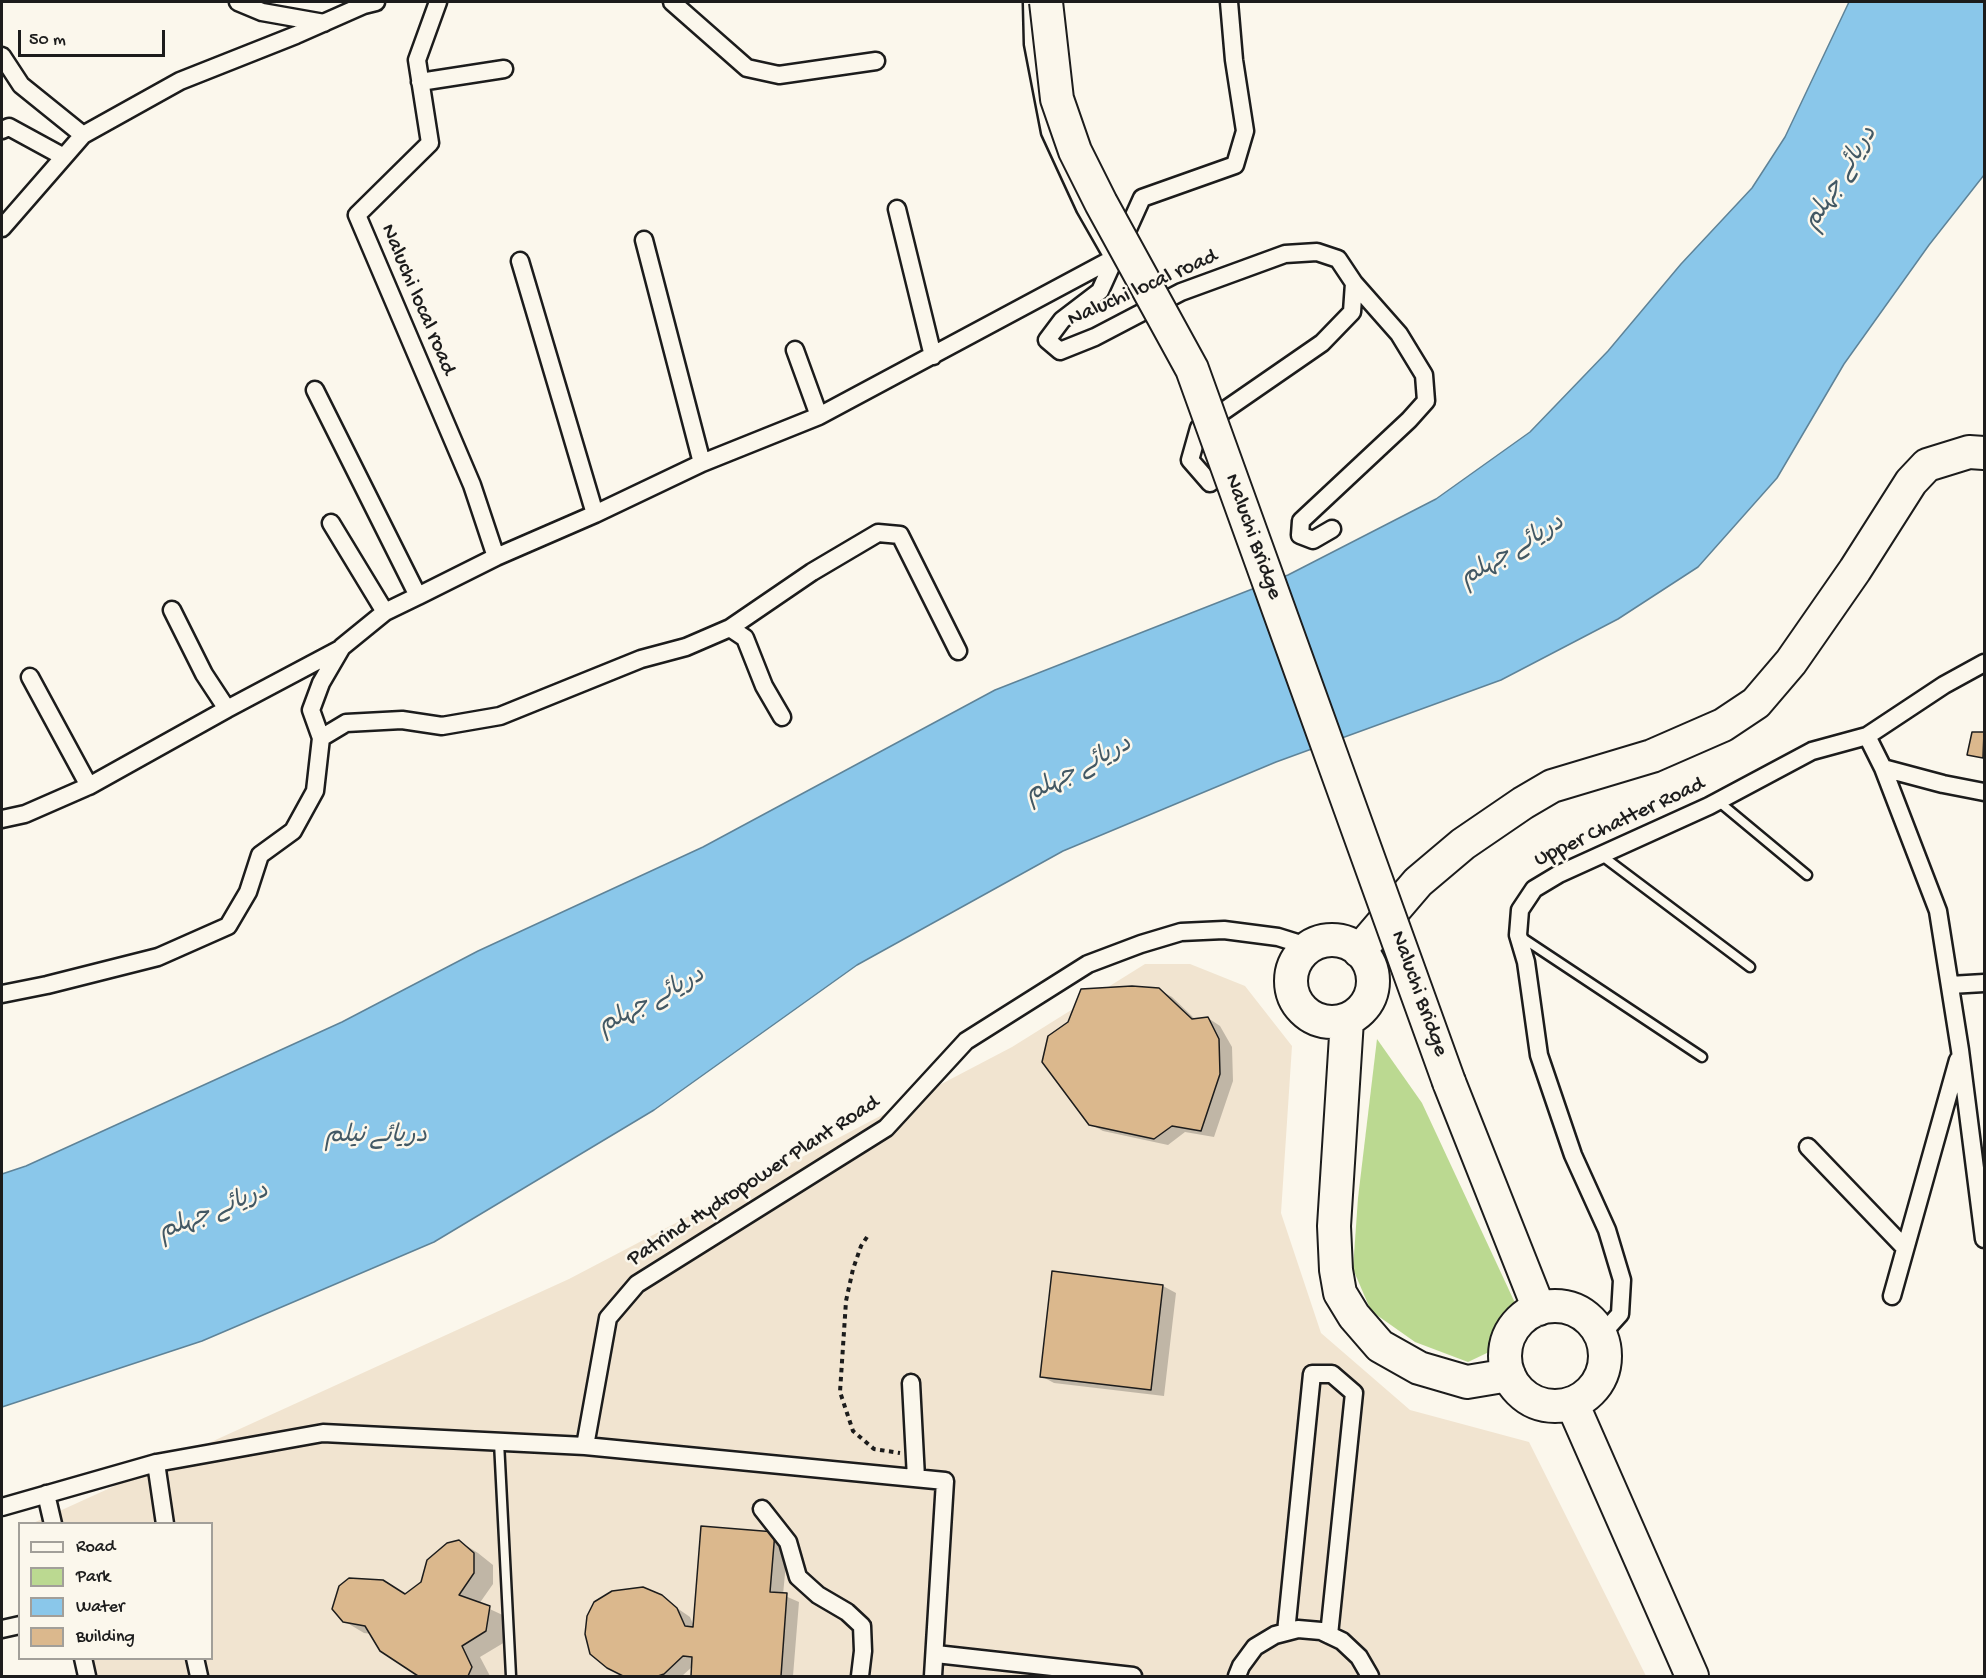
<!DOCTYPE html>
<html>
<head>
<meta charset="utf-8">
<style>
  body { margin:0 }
  #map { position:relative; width:1986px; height:1678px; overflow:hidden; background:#fbf7ec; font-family:"Gochi Hand",sans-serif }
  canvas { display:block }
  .frame { position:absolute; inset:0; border:3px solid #1c1c1c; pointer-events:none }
  .legend { position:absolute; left:18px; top:1522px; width:195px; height:138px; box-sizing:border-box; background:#fbf7ec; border:2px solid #a29f99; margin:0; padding:8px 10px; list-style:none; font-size:18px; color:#1c1c1c }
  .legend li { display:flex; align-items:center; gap:12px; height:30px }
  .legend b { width:30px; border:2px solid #a29f99 }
  .scale { position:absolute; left:18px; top:30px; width:147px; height:27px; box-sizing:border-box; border:3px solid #1c1c1c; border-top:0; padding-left:8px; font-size:18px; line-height:21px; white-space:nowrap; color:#1c1c1c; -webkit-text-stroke:4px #fbf7ec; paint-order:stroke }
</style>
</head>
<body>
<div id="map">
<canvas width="1986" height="1678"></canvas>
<div class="frame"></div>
<ul class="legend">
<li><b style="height:8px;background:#fbf7ec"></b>Road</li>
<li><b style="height:16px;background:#bbd991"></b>Park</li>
<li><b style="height:16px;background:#8ac7ea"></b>Water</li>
<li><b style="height:16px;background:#dbb88d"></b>Building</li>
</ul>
<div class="scale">50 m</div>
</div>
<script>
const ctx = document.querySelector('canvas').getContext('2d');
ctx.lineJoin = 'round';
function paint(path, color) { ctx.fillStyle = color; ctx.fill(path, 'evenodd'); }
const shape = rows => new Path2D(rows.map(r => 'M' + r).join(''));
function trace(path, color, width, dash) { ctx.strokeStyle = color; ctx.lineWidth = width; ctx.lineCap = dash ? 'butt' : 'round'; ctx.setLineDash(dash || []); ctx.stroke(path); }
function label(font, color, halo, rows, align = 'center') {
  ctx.font = font + ' "Gochi Hand","Playpen Sans Arabic",sans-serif'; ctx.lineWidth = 5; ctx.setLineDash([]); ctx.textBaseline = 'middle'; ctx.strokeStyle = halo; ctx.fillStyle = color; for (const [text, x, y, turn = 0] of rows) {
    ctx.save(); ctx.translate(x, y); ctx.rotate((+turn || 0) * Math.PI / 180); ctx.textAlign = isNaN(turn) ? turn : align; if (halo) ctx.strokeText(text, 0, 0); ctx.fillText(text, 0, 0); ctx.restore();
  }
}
const built = shape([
  [1145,964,1190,964,1245,986,1292,1046,1281,1213,1321,1333,1410,1410,1529,1442,1646,1676,83,1676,76,1659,212,1658,212,1524,31,1524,569,1279,1012,1047]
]);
const green = shape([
  [1377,1039,1422,1103,1529,1333,1468,1362,1415,1342,1371,1311,1353,1269,1358,1198]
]);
const water = shape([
  [1849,2,1984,2,1984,175,1929,245,1844,364,1777,478,1698,567,1618,619,1501,680,1276,762,1063,851,857,965,654,1110,434,1242,202,1341,2,1407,2,1174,26,1166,342,1022,478,951,703,847,995,690,1288,575,1436,499,1530,432,1608,351,1681,264,1752,188,1785,137,1849,2]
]);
const shadow = shape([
  [1973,734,1984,734,1984,758,1969,755],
  [1158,989,1172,997,1196,1020,1208,1018,1220,1026,1232,1047,1233,1081,1214,1137,1185,1132,1168,1145,1103,1131,1090,1124],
  [1053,1273,1163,1286,1176,1293,1164,1396,1054,1383,1041,1376],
  [775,1533,788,1541,783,1595,799,1602,793,1676,693,1676,693,1666,682,1676,625,1676,608,1667,661,1597,690,1617,695,1629],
  [459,1541,478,1553,493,1565,493,1584,479,1604,509,1618,505,1642,480,1657,490,1676,421,1676,381,1650,372,1634,364,1633,344,1621,406,1595,422,1583]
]);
const building = shape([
  [1972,732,1984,732,1983,758,1967,755,1972,732],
  [1132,986,1159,988,1192,1019,1208,1017,1219,1039,1220,1074,1201,1131,1172,1126,1154,1139,1089,1125,1042,1062,1048,1036,1068,1022,1081,989,1132,986],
  [1052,1271,1163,1285,1151,1390,1040,1377,1052,1271],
  [701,1526,775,1532,770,1592,787,1593,781,1676,691,1676,692,1657,683,1656,664,1674,658,1676,623,1676,607,1668,590,1654,585,1634,587,1616,594,1602,612,1591,643,1587,662,1595,677,1608,685,1626,693,1627,701,1526],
  [459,1540,474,1553,474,1573,459,1595,490,1606,486,1631,462,1646,472,1667,468,1676,418,1676,380,1651,365,1626,343,1622,332,1609,339,1586,349,1578,383,1580,405,1594,421,1582,427,1560,447,1543,459,1540]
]);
const path = shape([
  [867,1237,861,1246,853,1269,846,1301,840,1392,853,1431,874,1449,900,1453]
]);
const lane = shape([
  [1718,801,1807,875],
  [1601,855,1750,967],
  [1521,937,1702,1057],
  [499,1442,511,1676]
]);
const street = shape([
  [238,2,262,12,324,23],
  [438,2,417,60,430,143,357,215,472,485,496,557,595,514,520,261],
  [672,2,747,68,779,75,876,61],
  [1032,3,1033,44,1050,132,1085,208,1113,257],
  [2,56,21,85,83,135],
  [420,82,504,69],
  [2,130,9,127,64,157],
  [897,209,933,356],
  [2,228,83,135,180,81,296,35,364,5,376,2],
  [315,390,418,596,496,557],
  [819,416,1114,258],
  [702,463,819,416,795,350],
  [1210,483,1190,460,1199,428,1322,343,1352,312,1354,283,1338,259,1317,252,1285,254,1181,292,1095,337,1060,351,1047,340,1062,320,1100,291,1142,198,1235,165,1245,131,1234,60,1229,2],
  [595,514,702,463,644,240],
  [331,523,385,612,418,596],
  [1332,529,1313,540,1300,535,1301,521,1409,420,1426,401,1424,375,1399,334,1354,283],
  [172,610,204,674,227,709,340,649],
  [730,628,812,572,878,533,900,535,958,651],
  [30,677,89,786],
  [1867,736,1883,768,1938,911,1960,1050,1984,1239],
  [321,738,346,723,402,720,442,726,500,716,641,659,686,647,730,628,745,638,764,686,782,717],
  [1883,768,1943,784,1984,792],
  [2,819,25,814,89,786,227,709],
  [1950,985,1984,983],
  [2,994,47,985,158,957,228,926,248,892,260,855,293,831,315,791,321,738,311,710,321,683,342,647,385,612],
  [1808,1147,1905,1248],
  [1892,1296,1958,1060],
  [1601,1335,1620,1314,1622,1280,1607,1230,1573,1155,1539,1055,1526,962,1518,935,1520,910,1534,889,1559,874,1709,806,1812,751,1867,736,1944,685,1984,663],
  [911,1383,916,1478],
  [585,1446,608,1318,637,1284,886,1128,966,1041,1088,964,1141,944,1181,932,1224,930,1278,937,1310,947],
  [156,1463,165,1524],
  [46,1494,53,1524],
  [2,1507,156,1463,323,1433,585,1446,945,1481,933,1676],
  [762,1509,788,1542,798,1577,818,1595,847,1612,862,1626,863,1651,860,1676],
  [2,1629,20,1625],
  [1286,1632,1312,1374,1332,1374,1354,1393,1329,1635],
  [936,1654,1133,1676],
  [83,1658,87,1676],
  [195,1658,199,1676],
  [1237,1676,1241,1666,1255,1647,1275,1635,1298,1629,1321,1631,1342,1641,1359,1657,1370,1676]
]);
const highway = shape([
  '1291 981a41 41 0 1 1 82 0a41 41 0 1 1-82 0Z',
  [1359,951,1418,882,1463,844,1523,803,1552,786,1652,756,1723,725,1756,703,1791,662,1855,570,1911,482,1927,465,1969,452,1984,453],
  [1347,1020,1334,1226,1336,1270,1340,1293,1354,1316,1380,1346,1419,1368,1467,1382,1509,1375],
  [1449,1082,1539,1309],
  '1505 1356a50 50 0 1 1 100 0a50 50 0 1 1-100 0Z',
  [1572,1403,1692,1676]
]);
const highwayBridge = shape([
  [1046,2,1057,99,1075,151,1101,203,1192,369,1449,1082]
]);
const streetNames = [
  ["Naluchi local road",1143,289,-24],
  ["Naluchi local road",417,300,67],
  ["Naluchi Bridge",1252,537,70],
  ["Upper Chatter Road",1620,823,-25],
  ["Naluchi Bridge",1418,994,70],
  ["Patrind Hydropower Plant Road",754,1182,-33]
];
const waterNames = [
  ["دریائے جہلم",1842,179,-58],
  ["دریائے جہلم",1513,552,-31],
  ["دریائے جہلم",1079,771,-28],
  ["دریائے جہلم",652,1002,-28],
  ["دریائے نیلم",376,1137],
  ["دریائے جہلم",214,1213,-22]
];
paint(built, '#f1e4d0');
paint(green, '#bbd991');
paint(water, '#8ac7ea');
trace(water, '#5e8398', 1.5);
paint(shadow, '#0003');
paint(building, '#dbb88d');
trace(building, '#1c1c1c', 1.5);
trace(lane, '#1c1c1c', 13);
trace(street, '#1c1c1c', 21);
trace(highway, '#1c1c1c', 36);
trace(path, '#1c1c1c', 4, [4.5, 4.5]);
trace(lane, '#fbf7ec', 8);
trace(street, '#fbf7ec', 16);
trace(highway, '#fbf7ec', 32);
trace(highwayBridge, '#1c1c1c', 36, []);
trace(highwayBridge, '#fbf7ec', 32);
label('22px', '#1c1c1c', '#fbf7ec', streetNames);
label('italic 24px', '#425864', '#fbf7ec', waterNames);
</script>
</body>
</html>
